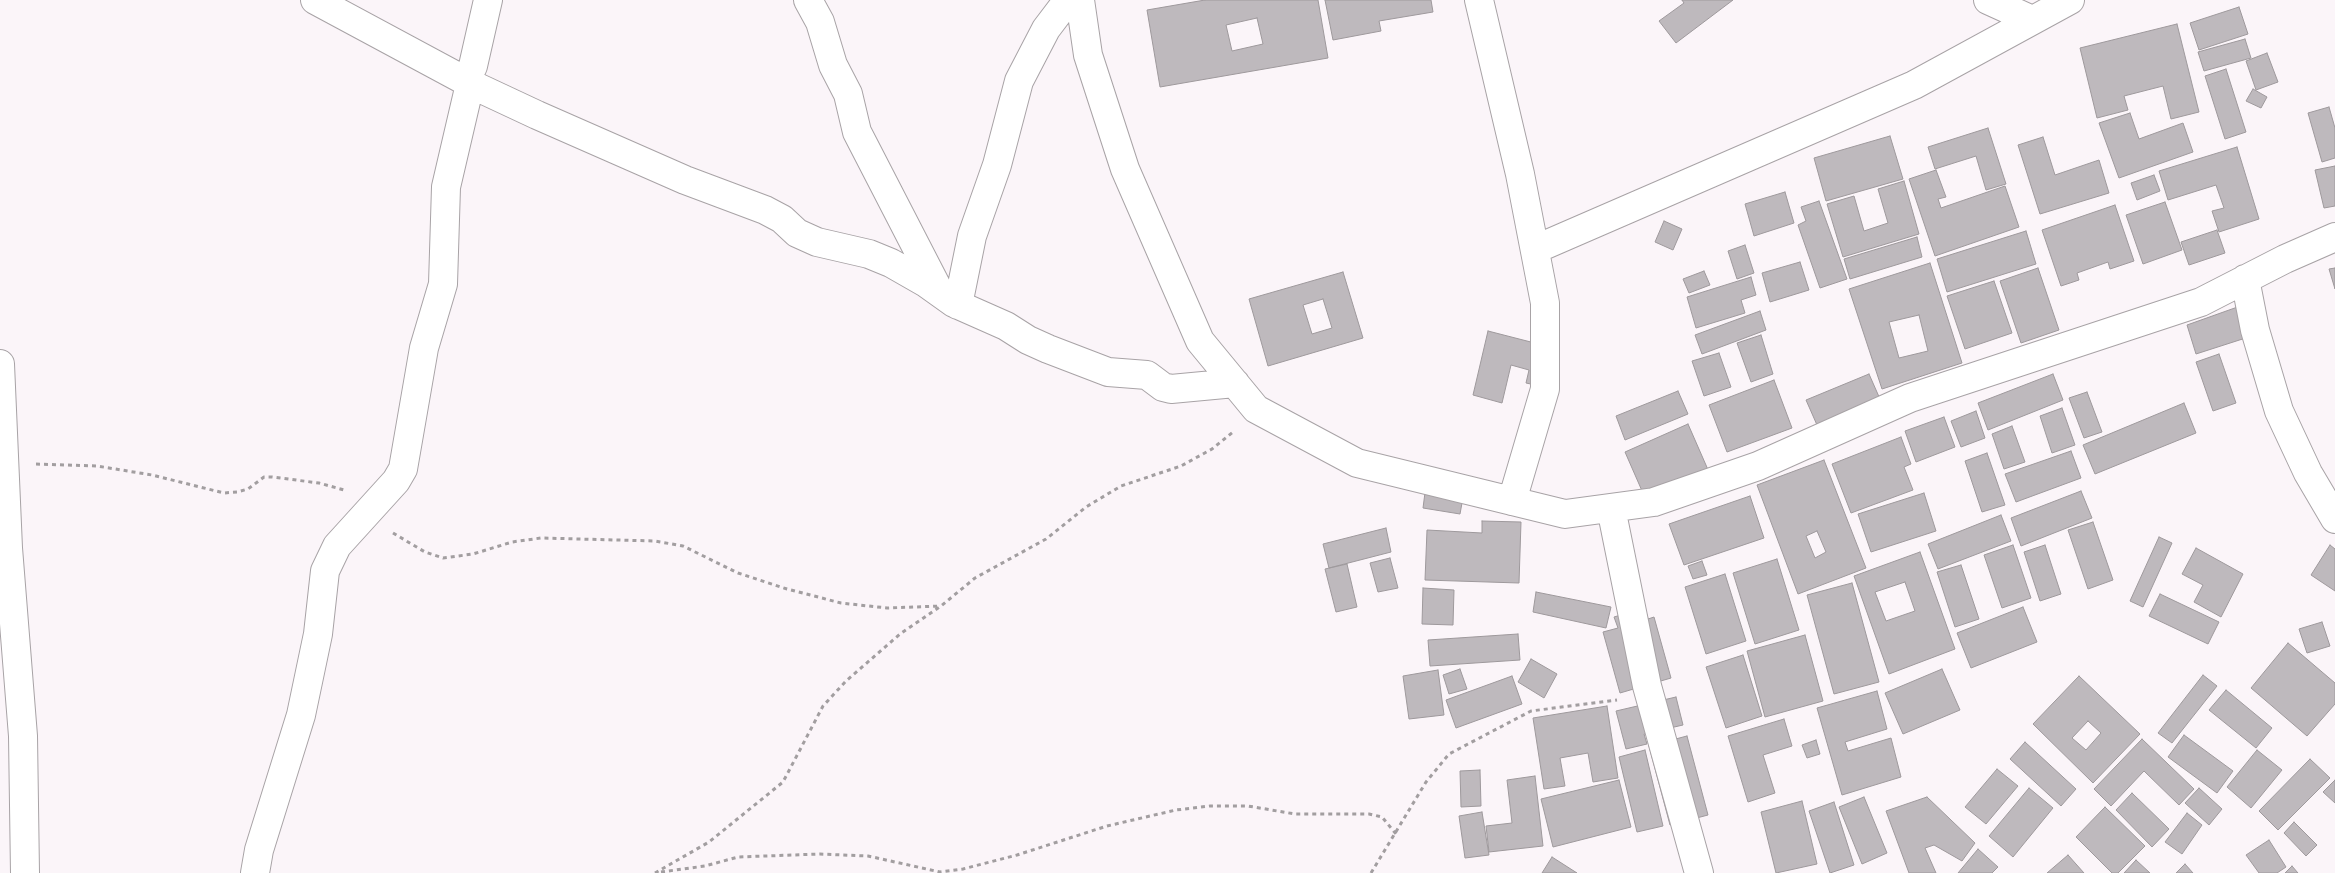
<!DOCTYPE html>
<html>
<head>
<meta charset="utf-8">
<style>
  body { margin:0 }
  canvas { display:block; background:#fbf5f9 }
</style>
</head>
<body>
<canvas width="2335" height="873"></canvas>
<script>
const ctx = document.querySelector('canvas').getContext('2d');
ctx.lineJoin = 'round';
function paint(path, color) { ctx.fillStyle = color; ctx.fill(path, 'evenodd'); }
const shape = rows => new Path2D(rows.map(r => 'M' + r).join(''));
function trace(path, color, width, dash) { ctx.strokeStyle = color; ctx.lineWidth = width; ctx.lineCap = dash ? 'butt' : 'round'; ctx.setLineDash(dash || []); ctx.stroke(path); }
const building = shape([
  [1205,0,1318,0,1328,58,1160,87,1147,10,1205,0],
  [1257,18,1263,44,1232,51,1226,25,1257,18],
  [1325,0,1431,0,1433,12,1379,21,1381,31,1333,40,1325,0],
  [1682,0,1733,0,1676,43,1659,21,1684,3,1682,0],
  [2239,7,2248,34,2199,50,2190,23,2239,7],
  [2177,24,2199,112,2171,119,2163,86,2124,96,2128,110,2097,118,2080,48,2177,24],
  [2245,39,2251,58,2204,71,2198,52,2245,39],
  [2267,53,2278,82,2256,90,2246,61,2267,53],
  [2226,69,2246,132,2225,139,2205,76,2226,69],
  [2253,89,2267,97,2261,108,2246,101,2253,89],
  [2329,107,2335,128,2335,158,2322,162,2308,113,2329,107],
  [2130,113,2139,139,2183,123,2193,152,2119,178,2099,123,2130,113],
  [1988,128,2006,184,1986,190,1976,156,1935,169,1928,147,1988,128],
  [1890,136,1903,179,1826,201,1814,158,1890,136],
  [2043,137,2055,175,2099,160,2109,193,2040,214,2018,145,2043,137],
  [2237,147,2259,219,2219,232,2212,211,2224,208,2216,185,2168,200,2159,171,2237,147],
  [2335,166,2335,206,2324,208,2315,170,2335,166],
  [1936,170,1946,197,1938,199,1941,208,2005,186,2019,227,1935,256,1909,179,1936,170],
  [2154,175,2160,191,2137,200,2131,183,2154,175],
  [1904,181,1919,234,1843,257,1827,204,1854,196,1864,231,1888,223,1878,189,1904,181],
  [1785,192,1794,223,1754,236,1745,204,1785,192],
  [1819,201,1847,279,1820,288,1798,225,1806,221,1801,207,1819,201],
  [2165,202,2182,250,2143,264,2126,215,2165,202],
  [2115,205,2134,261,2110,269,2108,262,2077,273,2079,280,2061,286,2042,230,2115,205],
  [1664,221,1682,229,1673,250,1655,242,1664,221],
  [2217,230,2225,253,2189,265,2181,242,2217,230],
  [2026,231,2036,264,1947,292,1937,259,2026,231],
  [1917,237,1922,257,1850,279,1844,259,1917,237],
  [1745,245,1754,273,1737,279,1728,251,1745,245],
  [1800,262,1809,290,1770,302,1762,273,1800,262],
  [1930,263,1962,363,1882,389,1849,289,1930,263],
  [1919,315,1928,351,1899,358,1889,322,1919,315],
  [2038,268,2059,330,2021,343,2000,281,2038,268],
  [2335,268,2335,289,2329,269,2335,268],
  [1704,271,1710,285,1689,293,1683,279,1704,271],
  [1343,272,1363,338,1268,366,1249,299,1343,272],
  [1323,299,1332,328,1312,334,1303,305,1323,299],
  [1751,277,1756,295,1741,300,1745,313,1696,328,1687,297,1751,277],
  [1994,281,2012,333,1965,349,1947,296,1994,281],
  [2246,304,2255,335,2196,354,2187,325,2246,304],
  [1760,311,1766,330,1702,354,1695,335,1760,311],
  [1488,331,1558,349,1549,388,1526,383,1529,370,1511,365,1502,403,1473,395,1488,331],
  [1761,335,1773,374,1751,382,1737,343,1761,335],
  [1719,353,1731,387,1704,396,1692,361,1719,353],
  [2219,354,2236,403,2213,411,2196,362,2219,354],
  [1869,374,1880,399,1817,425,1806,400,1869,374],
  [2053,374,2063,400,1988,430,1978,403,2053,374],
  [1774,380,1792,428,1727,452,1709,405,1774,380],
  [1678,391,1688,414,1625,440,1616,416,1678,391],
  [2087,392,2102,432,2084,438,2069,398,2087,392],
  [2184,403,2196,433,2095,474,2083,445,2184,403],
  [2062,408,2075,445,2052,453,2040,416,2062,408],
  [1976,411,1985,438,1961,447,1951,421,1976,411],
  [1944,417,1955,447,1916,462,1905,431,1944,417],
  [1688,424,1709,472,1646,500,1625,452,1688,424],
  [2012,426,2025,462,2004,469,1992,434,2012,426],
  [1901,437,1911,464,1904,467,1913,490,1851,513,1832,464,1901,437],
  [2071,451,2081,478,2016,502,2005,474,2071,451],
  [1987,453,2005,505,1982,512,1965,461,1987,453],
  [1824,460,1866,568,1798,594,1757,485,1824,460],
  [1817,531,1826,552,1815,558,1806,536,1817,531],
  [1426,485,1464,492,1460,514,1423,508,1426,485],
  [2081,491,2092,518,2021,546,2011,518,2081,491],
  [1924,493,1936,531,1871,552,1858,514,1924,493],
  [1750,496,1764,538,1684,565,1669,524,1750,496],
  [2001,515,2011,541,1938,569,1928,544,2001,515],
  [1482,521,1521,522,1519,583,1425,580,1427,530,1482,533,1482,521],
  [2093,522,2113,580,2088,589,2068,530,2093,522],
  [1386,528,1391,552,1329,568,1323,544,1386,528],
  [2159,537,2172,543,2143,607,2130,601,2159,537],
  [2013,545,2031,598,2002,608,1984,555,2013,545],
  [2045,545,2061,594,2040,601,2024,552,2045,545],
  [2330,545,2335,549,2335,591,2311,575,2330,545],
  [2196,548,2243,574,2221,617,2194,602,2203,585,2182,574,2196,548],
  [1920,552,1955,649,1889,674,1854,576,1920,552],
  [1905,582,1915,611,1886,621,1875,592,1905,582],
  [1390,558,1398,588,1378,592,1370,563,1390,558],
  [1777,559,1799,630,1755,644,1733,573,1777,559],
  [1702,561,1707,575,1693,579,1688,566,1702,561],
  [1347,564,1357,607,1336,612,1325,569,1347,564],
  [1961,565,1979,619,1955,627,1937,572,1961,565],
  [1725,574,1746,641,1706,654,1685,587,1725,574],
  [1852,583,1879,682,1834,694,1807,595,1852,583],
  [1423,588,1454,590,1453,625,1422,624,1423,588],
  [1536,592,1611,607,1606,628,1533,612,1536,592],
  [2160,594,2219,622,2208,644,2149,616,2160,594],
  [2023,607,2037,642,1971,668,1957,633,2023,607],
  [1645,608,1648,619,1654,617,1671,678,1620,693,1603,632,1618,628,1614,617,1645,608],
  [2322,622,2330,646,2307,653,2299,629,2322,622],
  [1518,634,1520,660,1430,666,1428,640,1518,634],
  [1805,635,1823,701,1765,717,1747,651,1805,635],
  [2288,643,2335,683,2335,704,2307,736,2251,688,2288,643],
  [1743,655,1762,716,1726,728,1706,667,1743,655],
  [1531,659,1557,674,1544,698,1518,682,1531,659],
  [1460,669,1467,689,1449,694,1443,675,1460,669],
  [1942,669,1960,710,1903,734,1885,693,1942,669],
  [1438,670,1444,715,1409,719,1403,676,1438,670],
  [2203,675,2217,686,2172,743,2158,733,2203,675],
  [1512,676,1522,704,1456,728,1446,700,1512,676],
  [2079,676,2140,734,2093,783,2033,724,2079,676],
  [2088,721,2101,733,2086,750,2072,738,2088,721],
  [2226,690,2272,728,2256,748,2209,710,2226,690],
  [1877,691,1887,729,1845,742,1848,751,1891,738,1901,777,1842,795,1817,708,1877,691],
  [1676,697,1683,725,1644,734,1647,744,1626,749,1616,711,1676,697],
  [1607,706,1618,778,1593,782,1588,753,1560,758,1565,786,1544,789,1533,718,1607,706],
  [1784,719,1792,746,1763,755,1775,793,1748,802,1728,736,1784,719],
  [2184,735,2233,771,2217,793,2168,757,2184,735],
  [1687,736,1708,815,1670,825,1649,746,1687,736],
  [2142,739,2194,789,2179,805,2144,771,2111,806,2094,789,2142,739],
  [1816,740,1820,754,1807,758,1802,745,1816,740],
  [2025,742,2076,789,2061,806,2010,759,2025,742],
  [1645,750,1663,826,1637,832,1619,757,1645,750],
  [2257,750,2282,770,2251,808,2227,787,2257,750],
  [2310,759,2330,778,2278,830,2259,811,2310,759],
  [1997,769,2018,786,1986,824,1965,807,1997,769],
  [1480,770,1481,806,1461,807,1460,771,1480,770],
  [1535,776,1543,846,1489,852,1486,826,1512,823,1507,780,1535,776],
  [1619,780,1631,827,1553,847,1541,799,1619,780],
  [2335,780,2335,803,2323,792,2335,780],
  [2029,788,2053,808,2013,857,1989,836,2029,788],
  [2199,788,2222,809,2209,825,2185,803,2199,788],
  [2132,793,2169,829,2152,847,2116,810,2132,793],
  [1864,797,1887,853,1862,864,1839,807,1864,797],
  [1927,797,1975,843,1962,861,1934,845,1925,848,1936,873,1909,873,1886,811,1927,797],
  [1802,801,1817,864,1776,873,1761,812,1802,801],
  [1834,802,1854,865,1830,873,1809,811,1834,802],
  [2105,807,2145,846,2118,873,2112,873,2076,837,2105,807],
  [1482,812,1489,855,1465,858,1459,816,1482,812],
  [2187,813,2202,825,2182,854,2165,842,2187,813],
  [2294,822,2317,845,2306,856,2284,833,2294,822],
  [2269,840,2286,867,2277,873,2259,873,2246,855,2269,840],
  [1978,849,1998,867,1992,873,1958,873,1978,849],
  [2068,855,2084,873,2047,873,2068,855],
  [1552,857,1577,873,1542,873,1552,857],
  [2136,860,2150,873,2124,873,2136,860],
  [2185,864,2193,873,2176,873,2185,864],
  [2292,866,2298,873,2285,873,2292,866]
]);
const path = shape([
  [36,464,97,466,152,475,224,493,237,492,248,489,264,477,272,477,319,483,344,490],
  [393,533,425,552,443,558,473,554,512,542,541,538,655,541,683,546,738,573,787,589,841,603,887,608,941,606],
  [661,872,705,866,738,857,820,854,868,856,940,872,963,869,1017,855,1107,826,1176,810,1210,806,1248,806,1295,814,1369,814,1382,817,1396,834],
  [655,873,709,842,783,782,823,706,846,681,900,634,941,606,975,578,1046,539,1086,507,1121,486,1181,466,1212,449,1233,432],
  [1371,873,1426,782,1449,754,1531,711,1617,700]
]);
const minor = shape([
  [315,0,475,86,537,115,685,180,765,210,782,219,797,233,817,242,869,254,891,263,926,283,954,303,1006,326,1028,340,1048,349,1108,372,1147,375,1163,387,1171,389,1235,383],
  [808,0,820,22,833,65,848,94,857,132,939,291],
  [1080,0,1088,55,1125,169,1200,341,1256,409,1357,463,1565,514,1654,502,1758,466,1910,398,2201,302,2285,259,2335,237],
  [1479,0,1520,174,1545,303,1545,389,1512,501],
  [1988,0,2032,20],
  [466,81,473,66,488,0],
  [1536,249,1914,85,2070,0],
  [2245,279,2255,330,2279,411,2308,473,2335,519],
  [958,305,972,236,997,165,1019,81,1046,29,1068,0],
  [0,364,8,548,23,736,25,873],
  [1611,508,1647,686,1699,873],
  [255,873,259,850,301,715,318,634,325,571,337,546,396,481,403,469,424,348,443,284,446,187,470,84]
]);
paint(building, '#beb9bd');
trace(building, '#9e999c', 1);
trace(minor, '#a8a3a6', 30);
trace(path, '#a29ea0', 3, [4, 4]);
trace(minor, '#fff', 28);
</script>
</body>
</html>
